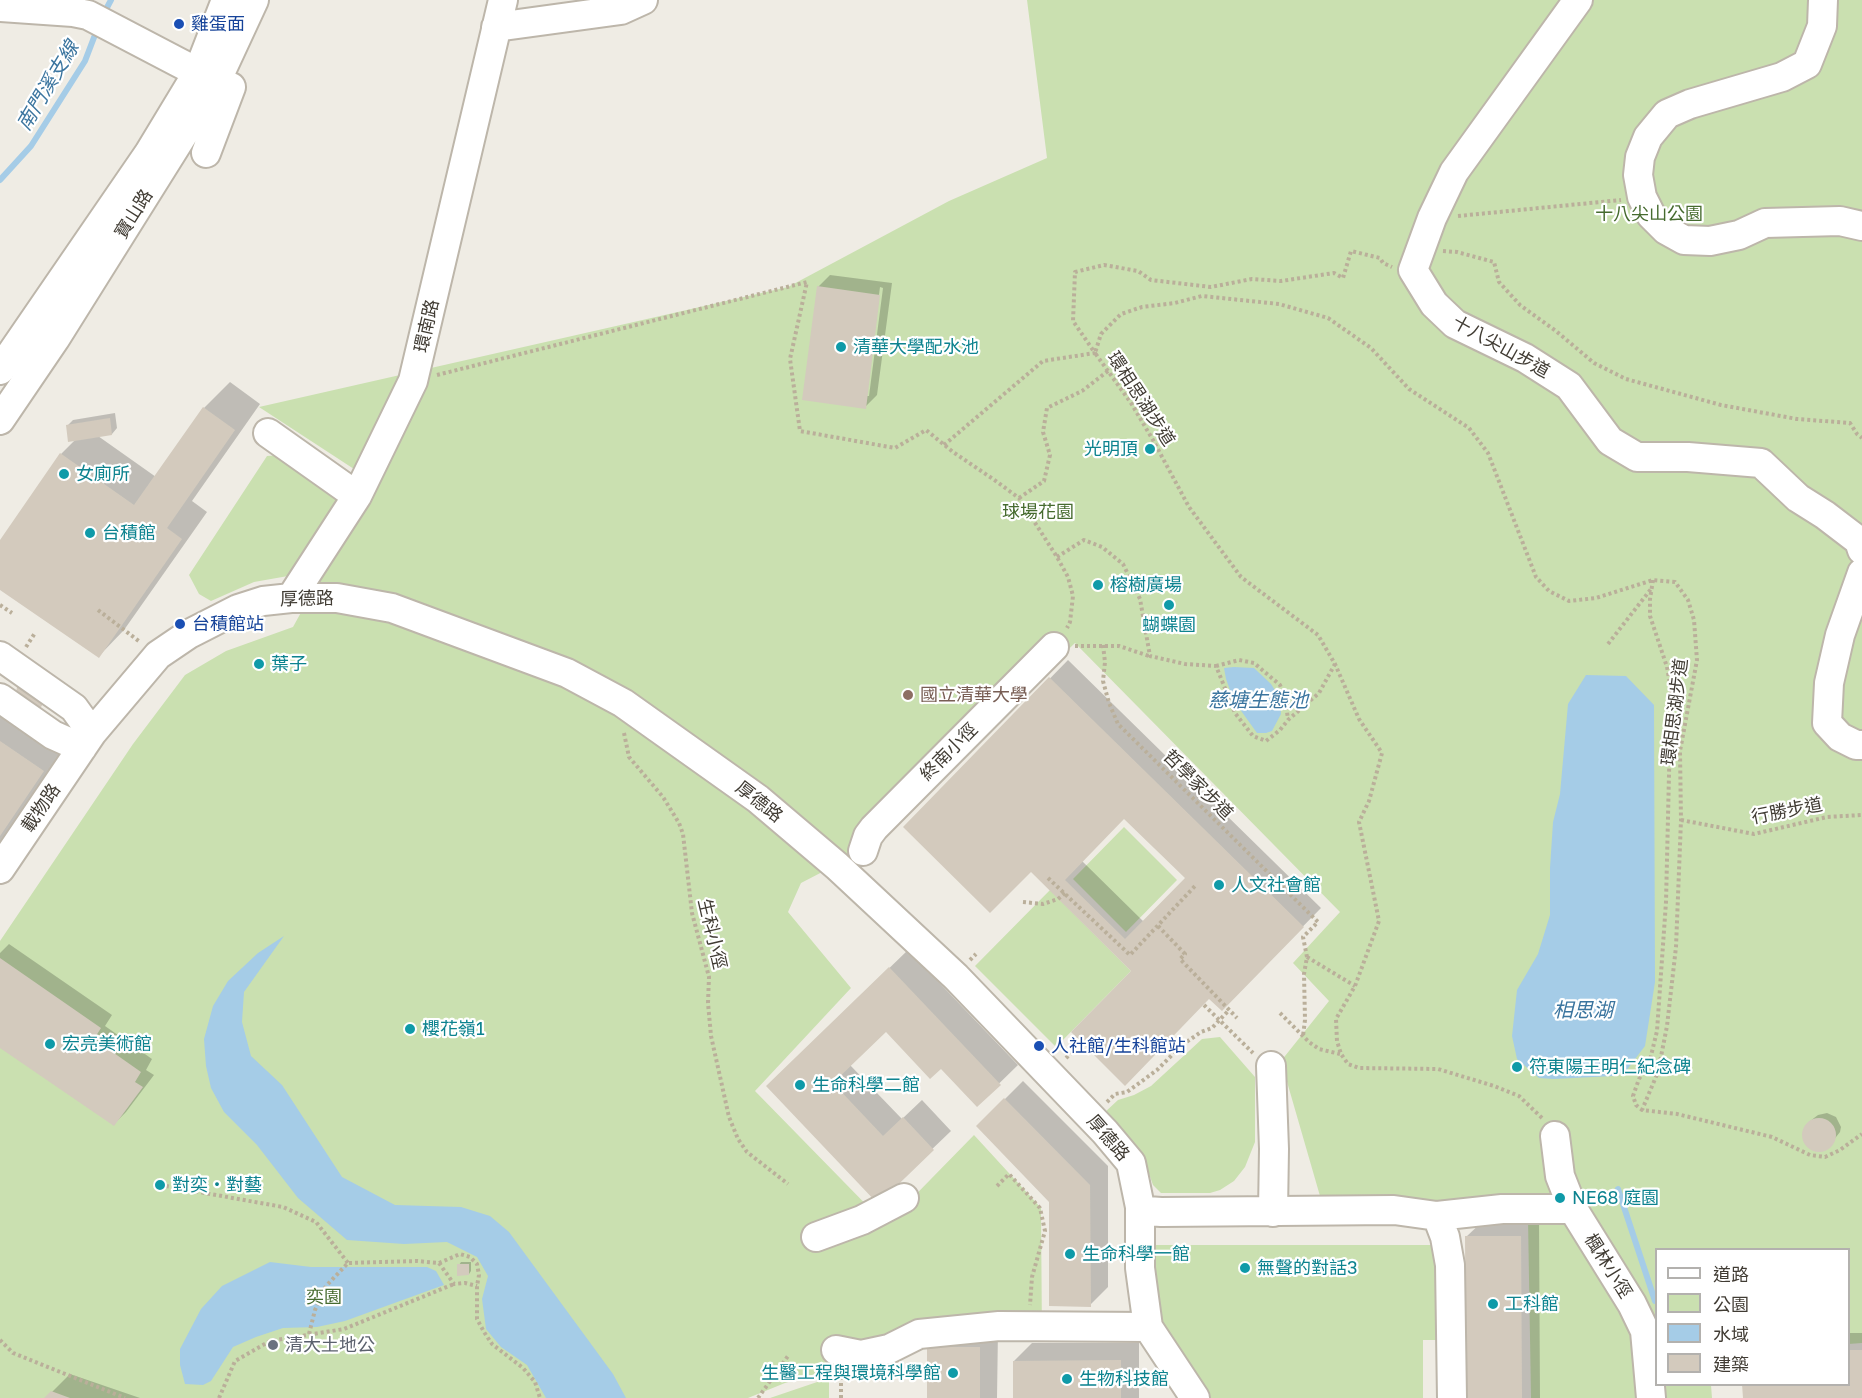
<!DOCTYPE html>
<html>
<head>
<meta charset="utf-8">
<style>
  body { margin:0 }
  #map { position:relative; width:1862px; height:1398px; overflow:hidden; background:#efece4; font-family:"Golos Text","Noto Sans TC",sans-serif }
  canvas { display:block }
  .legend { position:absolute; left:1655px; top:1248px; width:195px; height:138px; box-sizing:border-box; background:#fff; border:2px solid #b3b1ae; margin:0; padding:8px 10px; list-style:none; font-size:18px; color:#413c34 }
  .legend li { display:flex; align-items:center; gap:12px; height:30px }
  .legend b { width:30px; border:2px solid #b3b1ae }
</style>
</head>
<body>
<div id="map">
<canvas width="1862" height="1398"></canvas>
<ul class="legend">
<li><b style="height:8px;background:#fff"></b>道路</li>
<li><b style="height:16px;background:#cae0b0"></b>公園</li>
<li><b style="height:16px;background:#a5cce7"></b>水域</li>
<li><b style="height:16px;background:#d3cabd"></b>建築</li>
</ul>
</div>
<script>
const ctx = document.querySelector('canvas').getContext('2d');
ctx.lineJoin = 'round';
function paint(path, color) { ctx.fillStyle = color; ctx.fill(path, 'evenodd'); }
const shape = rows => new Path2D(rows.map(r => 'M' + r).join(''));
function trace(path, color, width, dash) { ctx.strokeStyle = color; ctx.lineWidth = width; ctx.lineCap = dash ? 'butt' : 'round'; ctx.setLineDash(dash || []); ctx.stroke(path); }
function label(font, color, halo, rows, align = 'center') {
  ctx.font = font + ' "Golos Text","Noto Sans TC",sans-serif'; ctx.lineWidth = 4.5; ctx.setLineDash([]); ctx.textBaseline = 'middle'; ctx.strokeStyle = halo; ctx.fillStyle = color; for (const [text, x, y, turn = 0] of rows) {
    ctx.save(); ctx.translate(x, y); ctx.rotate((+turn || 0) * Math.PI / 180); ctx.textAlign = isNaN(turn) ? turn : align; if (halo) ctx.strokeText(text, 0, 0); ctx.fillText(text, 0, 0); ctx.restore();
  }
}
const green = shape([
  [1027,0,1862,0,1862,1343,1849,1344,1848,1250,1656,1250,1656,1384,1711,1385,1712,1398,1531,1398,1528,1220,1320,1196,1281,1061,1329,1001,1293,963,1340,912,1075,643,857,854,801,883,788,912,851,988,755,1091,886,1225,974,1135,1041,1208,1042,1340,922,1342,785,1383,748,1398,0,1398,0,941,133,744,185,675,226,651,293,627,342,538,357,471,259,407,788,287,949,201,1047,158],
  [280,455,337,492,339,504,288,576,254,582,211,601,199,594,189,575,267,456],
  [1124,827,1177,880,1126,932,1073,879],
  [1050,890,1131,971,1056,1047,975,966],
  [1220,1037,1255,1077,1255,1142,1245,1167,1234,1181,1220,1190,1210,1193,1161,1193,1153,1185,1142,1154,1104,1113,1118,1100,1134,1095,1151,1086,1202,1039],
  [1140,1245,1435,1245,1452,1340,1423,1340,1423,1398,1203,1398,1148,1327],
  [829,1378,829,1398,770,1398]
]);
const water = shape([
  [1234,667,1254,668,1271,684,1280,698,1281,714,1272,731,1266,733,1257,733,1234,701,1226,679,1224,668],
  [1586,675,1626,676,1654,705,1655,982,1645,1046,1626,1071,1613,1076,1554,1079,1539,1078,1517,1059,1512,1036,1517,990,1538,954,1550,915,1550,868,1553,822,1560,794,1568,704],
  [284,936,244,992,242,1022,251,1056,282,1085,342,1177,395,1205,461,1207,490,1216,509,1232,613,1374,626,1398,546,1398,527,1365,501,1347,486,1329,482,1299,488,1276,477,1257,447,1242,404,1244,347,1240,298,1198,257,1145,224,1112,211,1088,206,1066,204,1039,213,1006,228,981,258,953],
  [270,1262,311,1267,427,1267,436,1271,444,1285,345,1321,317,1327,283,1328,256,1337,233,1347,211,1381,203,1385,185,1384,180,1365,180,1349,201,1309,222,1286]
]);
const shadow = shape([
  [830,275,892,283,877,395,865,407,818,287],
  [880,287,883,288,869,396,866,396],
  [230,382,260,404,192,501,207,512,124,630,99,656,0,588,0,542,61,454,76,439,67,426,73,420,115,413,117,428,112,434,98,436,156,477,204,408],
  [1068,660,1321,908,1222,1009,1210,998,1133,971,1031,870,905,827],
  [1124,817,1187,878,1144,922,1082,861],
  [0,697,69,745,0,846],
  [9,944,112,1015,105,1026,152,1059,146,1070,154,1075,126,1112,114,1124,0,1046,0,953],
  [908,950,1018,1065,977,1105,941,1067,886,1030,850,1065,902,1119,922,1100,951,1131,878,1201,786,1068],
  [1023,1081,1108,1166,1108,1287,1090,1305,1051,1201,978,1126],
  [1827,1113,1836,1117,1841,1127,1840,1132,1828,1147,1818,1151,1813,1150,1805,1143,1803,1133,1807,1124,1814,1118,1818,1115],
  [1539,1218,1540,1398,1468,1398,1466,1237,1485,1219],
  [461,1262,471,1262,471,1271,469,1274,459,1265],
  [998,1330,997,1398,928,1398,928,1347],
  [1848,1333,1862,1333,1862,1396,1744,1398,1848,1384],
  [1032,1343,1139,1343,1139,1398,1014,1398,1014,1361],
  [70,1374,140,1398,46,1398]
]);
const stream = shape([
  [103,15,111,0],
  [0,180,31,146,85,61,98,27],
  [1618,1189,1655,1301]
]);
const building = shape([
  [817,286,880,295,866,409,802,400],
  [203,407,235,430,167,528,182,539,99,658,0,590,0,540,60,453,134,505],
  [110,418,112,435,68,442,66,425],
  [1049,677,1304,927,1222,1011,1209,999,1125,1086,1071,1032,1131,971,1031,872,990,913,903,827],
  [1124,819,1185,878,1125,939,1065,880],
  [22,684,46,700,38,711,16,693,17,687],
  [0,741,44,771,0,836],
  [0,958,101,1028,94,1039,141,1072,135,1082,143,1087,114,1126,0,1048],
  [889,967,1001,1085,977,1107,941,1069,930,1079,886,1032,833,1083,883,1136,903,1117,934,1150,878,1204,766,1086],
  [1004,1098,1090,1185,1091,1307,1049,1306,1049,1202,976,1126],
  '1802 1135a17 17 0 1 1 34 0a17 17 0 1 1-34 0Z',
  [1465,1236,1521,1236,1522,1398,1466,1398],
  [457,1264,469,1264,469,1275,457,1276],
  [927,1347,980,1347,980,1398,927,1398],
  [1848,1350,1862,1350,1862,1398,1743,1398,1742,1384,1848,1384],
  [1121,1360,1121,1398,1013,1398,1013,1361],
  [51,1391,70,1398,44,1398]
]);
const path = shape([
  [1458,216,1621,200],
  [1443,251,1457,252,1494,262,1499,282,1520,305,1556,331,1594,363,1626,379,1721,405,1797,419,1850,423,1857,434,1862,438],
  [437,375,807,282,790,359,800,431,895,448,926,430,953,452,993,479,1019,498,1057,557,1068,577,1073,596,1070,622,1067,628],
  [944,445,1043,361,1095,353,1073,321,1075,272,1104,265,1138,271,1151,280,1211,287,1252,279,1281,281,1334,273,1343,278,1351,251,1380,258,1383,263,1392,267],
  [1019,498,1044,481,1050,455,1043,432,1047,408,1082,391,1108,371],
  [1057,557,1084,540,1102,547,1123,564,1140,599,1150,656,1185,664,1216,666,1235,713,1253,736,1266,741,1280,730,1288,720,1319,693,1335,664],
  [1653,580,1650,599,1650,616,1667,667,1671,690,1666,902,1657,1031,1649,1064,1639,1079,1633,1096,1636,1105,1642,1110,1677,1114,1772,1137,1810,1155,1825,1157,1840,1150,1862,1134],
  [0,605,12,613],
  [98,610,140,642],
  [1608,644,1651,589],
  [1103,645,1105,662,1103,681,1109,703,1118,724,1318,922,1303,937,1307,957,1304,974,1305,1020,1303,1036],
  [1075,646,1119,646,1149,656],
  [26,647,35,633],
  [1216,666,1239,660,1254,663,1280,685,1285,698,1288,719],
  [624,733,629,757,663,797,679,823,683,834,692,913,709,977,708,1003,711,1036,729,1117,738,1139,747,1152,788,1184],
  [1681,820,1754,834,1827,817,1862,815],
  [1048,878,1130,955,1195,886],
  [1023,902,1043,904,1058,899,1065,893],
  [1158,926,1185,954,1180,959,1237,1018],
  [1307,957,1355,986],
  [970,960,976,954],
  [1204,1005,1253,1053],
  [1280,1013,1309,1042,1319,1049,1340,1054],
  [1066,1058,1082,1043],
  [1107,1102,1115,1094,1127,1092,1157,1070,1182,1045,1201,1032,1212,1028,1229,1010],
  [1542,1118,1519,1096,1494,1086,1438,1069,1359,1068,1348,1064,1341,1054,1337,1041,1336,1019,1355,986,1379,921,1359,822,1369,801,1382,753,1359,719,1335,664,1318,635,1241,577,1189,507,1153,440,1131,403,1095,353,1101,334,1121,314,1142,307,1175,303,1202,296,1279,304,1328,318,1371,348,1409,389,1469,428,1488,453,1536,577,1549,591,1569,601,1596,598,1653,580,1675,582,1688,600,1694,620,1697,660,1680,751,1681,820,1676,947,1667,1026,1658,1072,1642,1110],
  [160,1185,283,1207,316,1222,348,1263],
  [997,1186,1009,1174,1040,1208,1045,1231,1032,1277,1030,1305],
  [439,1263,454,1284,465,1283,477,1286],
  [309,1334,315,1310,326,1286,348,1263,417,1261,439,1263,460,1254,470,1257,477,1264,479,1275,477,1286,477,1319,484,1332,492,1344,523,1368,535,1382,540,1398],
  [0,1340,13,1353,125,1398],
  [219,1398,235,1361,270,1341,344,1329,454,1284],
  [758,1398,788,1356],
  [841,1398,841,1375]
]);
const minor = shape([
  [1578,0,1454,172,1432,218,1413,270,1434,304,1455,324,1525,358,1569,386,1610,441,1637,457,1688,457,1761,463,1798,498,1825,515,1859,541,1862,550],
  [1823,0,1822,26,1807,64,1782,77,1690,104,1667,114,1648,137,1640,157,1638,175,1642,197,1651,215,1666,230,1684,240,1710,241,1739,235,1765,223,1840,221,1862,226],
  [0,7,73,12,88,15,216,82,231,87,206,153],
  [496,27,621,10,643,0],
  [0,370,149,153,198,72,226,0],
  [0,420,55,339,216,82,254,0],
  [268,433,357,496],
  [1862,573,1840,635,1829,683,1827,723,1840,737,1856,745,1862,745],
  [291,598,357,496,413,381,503,0],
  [0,656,74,708,92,733],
  [0,698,53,735,82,748],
  [863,851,868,836,874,828,1054,647],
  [0,869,92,733,158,655,189,634,238,609,263,601,291,598,337,598,392,608,567,673,623,703,758,799,837,866,956,977,1105,1132,1131,1163,1140,1207,1140,1268,1148,1327,1195,1398],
  [1271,1066,1274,1149,1273,1212],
  [1555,1136,1560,1176,1573,1209,1632,1304,1645,1331,1651,1398],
  [1140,1207,1147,1211,1161,1212,1394,1210,1437,1216,1502,1209,1573,1209],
  [1437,1216,1445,1237,1450,1265,1452,1398],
  [816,1237,862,1220,904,1198],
  [836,1350,861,1355,889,1349,919,1334,999,1326,1148,1327]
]);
const markers = [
  [179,24,6,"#1a4fb4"],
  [841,347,6,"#0f9aa8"],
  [1150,449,6,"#0f9aa8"],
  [64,474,6,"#0f9aa8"],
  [90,533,6,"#0f9aa8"],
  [1098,585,6,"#0f9aa8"],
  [1169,605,6,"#0f9aa8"],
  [180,624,6,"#1a4fb4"],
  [259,664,6,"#0f9aa8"],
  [908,695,6,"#8d6e63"],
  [1219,885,6,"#0f9aa8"],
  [410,1029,6,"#0f9aa8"],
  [50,1044,6,"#0f9aa8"],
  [1039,1046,6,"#1a4fb4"],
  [1517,1067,6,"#0f9aa8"],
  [800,1085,6,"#0f9aa8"],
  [160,1185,6,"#0f9aa8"],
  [1560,1198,6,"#0f9aa8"],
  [1070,1254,6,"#0f9aa8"],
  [1245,1268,6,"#0f9aa8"],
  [1493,1304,6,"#0f9aa8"],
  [273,1345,6,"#6b7280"],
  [953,1373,6,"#0f9aa8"],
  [1067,1379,6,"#0f9aa8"]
];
const transitNames = [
  ["雞蛋面",191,24],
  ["台積館站",192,624],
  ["人社館/生科館站",1051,1046]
];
const streetNames = [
  ["寶山路",134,214,-58],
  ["環南路",427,326,-77],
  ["十八尖山步道",1501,347,29],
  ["環相思湖步道",1141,399,57],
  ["厚德路",307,599,-1],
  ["環相思湖步道",1675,712,-83],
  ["終南小徑",949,752,-45],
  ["哲學家步道",1198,785,45],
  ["厚德路",759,802,38],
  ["載物路",41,808,-56],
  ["行勝步道",1787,811,-11],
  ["生科小徑",712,934,77],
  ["厚德路",1108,1138,49],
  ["楓林小徑",1608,1266,58]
];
const parkNames = [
  ["十八尖山公園",1649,214],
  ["球場花園",1038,512],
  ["奕園",324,1297]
];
const cultureNames = [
  ["清華大學配水池",853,347],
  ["光明頂",1138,449,"right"],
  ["女廁所",76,474],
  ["台積館",102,533],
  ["榕樹廣場",1110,585],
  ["蝴蝶園",1169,625,"center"],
  ["葉子",271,664],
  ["人文社會館",1231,885],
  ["櫻花嶺1",422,1029],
  ["宏亮美術館",62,1044],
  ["符東陽王明仁紀念碑",1529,1067],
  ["生命科學二館",812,1085],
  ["對奕‧對藝",172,1185],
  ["NE68 庭園",1572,1198],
  ["生命科學一館",1082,1254],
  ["無聲的對話3",1257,1268],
  ["工科館",1505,1304],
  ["生醫工程與環境科學館",941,1373,"right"],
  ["生物科技館",1079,1379]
];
const educationNames = [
  ["國立清華大學",920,695]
];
const worshipNames = [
  ["清大土地公",285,1345]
];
const waterNames = [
  ["南門溪支線",48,86,-59],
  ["慈塘生態池",1258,701],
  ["相思湖",1583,1011]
];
paint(green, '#cae0b0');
paint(water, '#a5cce7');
paint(shadow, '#0003');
trace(stream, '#a5cce7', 6);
paint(building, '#d3cabd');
trace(minor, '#bdb6aa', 32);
trace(path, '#baaf9a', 4, [3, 3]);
trace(minor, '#fff', 28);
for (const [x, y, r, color] of markers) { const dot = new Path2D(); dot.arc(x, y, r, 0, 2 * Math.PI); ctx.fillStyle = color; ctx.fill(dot); trace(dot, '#fff', 2); }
label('18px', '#164399', '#fff', transitNames, 'left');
label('18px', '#413c34', '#fff', streetNames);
label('18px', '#466b2f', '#fff', parkNames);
label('18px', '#0d838f', '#fff', cultureNames, 'left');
label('18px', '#785e54', '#fff', educationNames, 'left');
label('18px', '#5b616d', '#fff', worshipNames, 'left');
label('italic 20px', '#3b759f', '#fff', waterNames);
</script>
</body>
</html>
